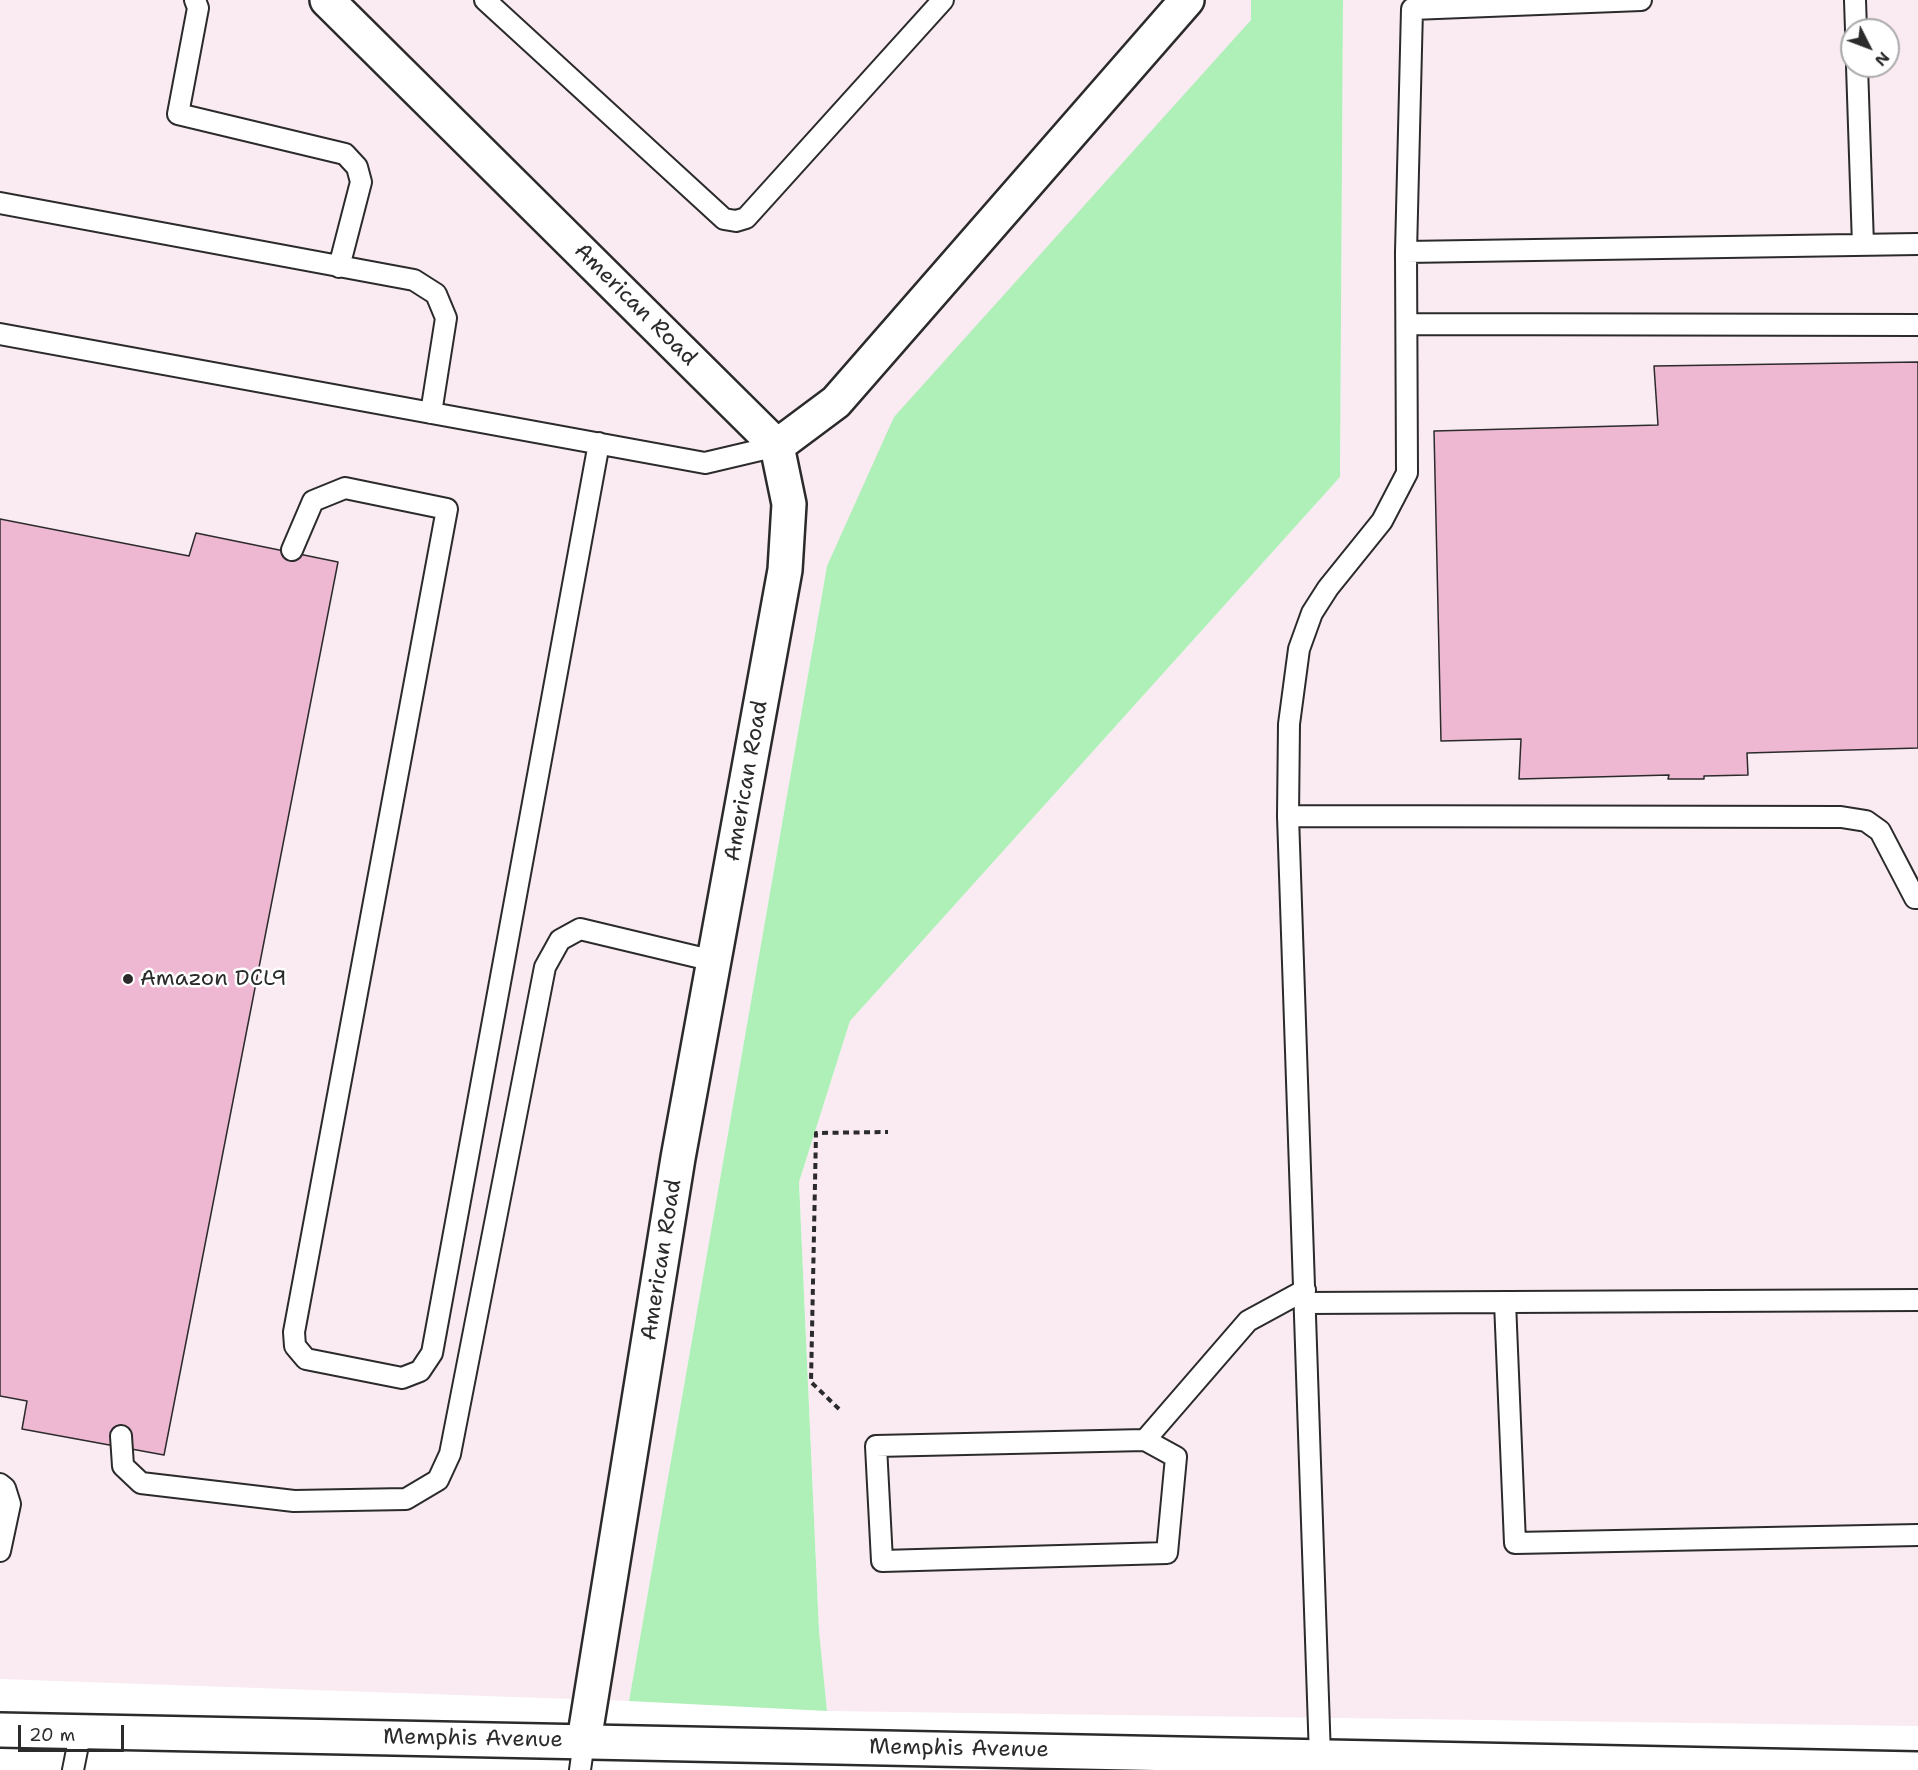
<!DOCTYPE html>
<html>
<head>
<meta charset="utf-8">
<style>
  body { margin:0 }
  #map { position:relative; width:1918px; height:1770px; overflow:hidden; background:#fff; font-family:"Shantell Sans",sans-serif }
  canvas { display:block }
  .north { position:absolute; left:1840px; top:18px; width:60px; height:60px; box-sizing:border-box; background:#fff; border:2px solid #aaa; border-radius:50%; rotate:132deg; font-size:16px; font-weight:700; line-height:24px; text-align:center; color:#2b2b2b }
  .north::after { content:''; display:block; margin:auto; width:21px; height:27px; background:#2b2b2b; clip-path:polygon(50% 0,100% 100%,50% 72%,0 100%) }
  .scale { position:absolute; left:18px; top:1725px; width:106px; height:27px; box-sizing:border-box; border:3px solid #2b2b2b; border-top:0; padding-left:8px; font-size:18px; line-height:21px; white-space:nowrap; color:#2b2b2b; -webkit-text-stroke:4px #fff; paint-order:stroke }
</style>
</head>
<body>
<div id="map">
<canvas width="1918" height="1770"></canvas>
<div class="north">N</div>
<div class="scale">20 m</div>
</div>
<script>
const ctx = document.querySelector('canvas').getContext('2d');
ctx.lineJoin = 'round';
function paint(path, color) { ctx.fillStyle = color; ctx.fill(path, 'evenodd'); }
const shape = rows => new Path2D(rows.map(r => 'M' + r).join(''));
function trace(path, color, width, dash) { ctx.strokeStyle = color; ctx.lineWidth = width; ctx.lineCap = dash ? 'butt' : 'round'; ctx.setLineDash(dash || []); ctx.stroke(path); }
function label(font, color, halo, rows, align = 'center') {
  ctx.font = font + ' "Shantell Sans",sans-serif'; ctx.lineWidth = 5; ctx.setLineDash([]); ctx.textBaseline = 'middle'; ctx.strokeStyle = halo; ctx.fillStyle = color; for (const [text, x, y, turn = 0] of rows) {
    ctx.save(); ctx.translate(x, y); ctx.rotate((+turn || 0) * Math.PI / 180); ctx.textAlign = isNaN(turn) ? turn : align; if (halo) ctx.strokeText(text, 0, 0); ctx.fillText(text, 0, 0); ctx.restore();
  }
}
const built = shape([
  [0,0,1251,0,1251,20,827,566,629,1701,0,1679],
  [1343,0,1918,0,1918,1726,827,1711,819,1631,799,1182,850,1021,1340,477],
  [1852,30,1888,30,1888,66,1852,66]
]);
const green = shape([
  [1251,0,1343,0,1340,477,850,1021,799,1182,819,1631,827,1711,629,1701,827,566,894,417,1251,20]
]);
const building = shape([
  [1918,362,1918,748,1747,753,1748,775,1704,776,1704,779,1668,779,1669,775,1519,779,1521,739,1441,741,1434,431,1658,425,1654,366,1918,362],
  [0,519,189,556,196,533,338,562,164,1455,22,1429,27,1401,0,1396,0,519]
]);
const path = shape([
  [839,1409,811,1382,816,1133,888,1132]
]);
const service = shape([
  [195,0,198,8,178,114,345,154,357,167,361,182,339,267],
  [485,0,724,219,736,221,746,218,943,0],
  [1855,0,1856,30],
  [1857,66,1863,245],
  [0,203,414,280,436,294,446,318,431,413],
  [1406,252,1412,9,1641,0],
  [1409,324,1918,325],
  [0,334,705,463,777,446],
  [292,550,313,501,345,488,447,509,294,1332,295,1346,306,1359,402,1378,420,1371,432,1353,599,443],
  [1288,816,1841,817,1866,821,1880,831,1915,898,1918,898],
  [1505,1302,1515,1543,1918,1535],
  [1305,1303,1918,1300],
  [121,1436,123,1466,141,1483,294,1501,406,1499,438,1480,450,1454,545,967,560,940,580,929,714,961],
  [1145,1440,1176,1457,1167,1553,882,1561,876,1446,1145,1440],
  [1145,1440,1248,1321,1305,1290],
  [0,1484,5,1488,10,1504,0,1551],
  [1323,1765,1320,1757,1288,816,1289,724,1299,649,1312,613,1328,588,1382,521,1407,473,1406,252,1918,244],
  [73,1770,81,1730],
  [580,1770,584,1741]
]);
const minor = shape([
  [327,0,777,446,789,504,785,570,678,1158,584,1741],
  [777,446,836,402,1187,0]
]);
const secondary = shape([
  [0,1730,1918,1769]
]);
const markers = [
  [128,979,6,"#2b2b2b"]
];
const streetNames = [
  ["American Road",635,305,45],
  ["American Road",747,781,-80],
  ["American Road",662,1260,-81],
  ["Memphis Avenue",473,1739,1],
  ["Memphis Avenue",959,1749,1]
];
const poiNames = [
  ["Amazon DCL9",140,979]
];
paint(built, '#faeaf2');
paint(green, '#afefb8');
paint(building, '#eeb8d2');
trace(building, '#2b2b2b', 1.5);
trace(service, '#2b2b2b', 24);
trace(minor, '#2b2b2b', 38);
trace(secondary, '#2b2b2b', 38);
trace(path, '#2b2b2b', 4, [6, 4.5]);
trace(service, '#fff', 20);
trace(minor, '#fff', 33);
trace(secondary, '#fff', 33);
for (const [x, y, r, color] of markers) { const dot = new Path2D(); dot.arc(x, y, r, 0, 2 * Math.PI); ctx.fillStyle = color; ctx.fill(dot); trace(dot, '#fff', 2); }
label('22px', '#2b2b2b', '#fff', streetNames);
label('22px', '#2b2b2b', '#fff', poiNames, 'left');
</script>
</body>
</html>
